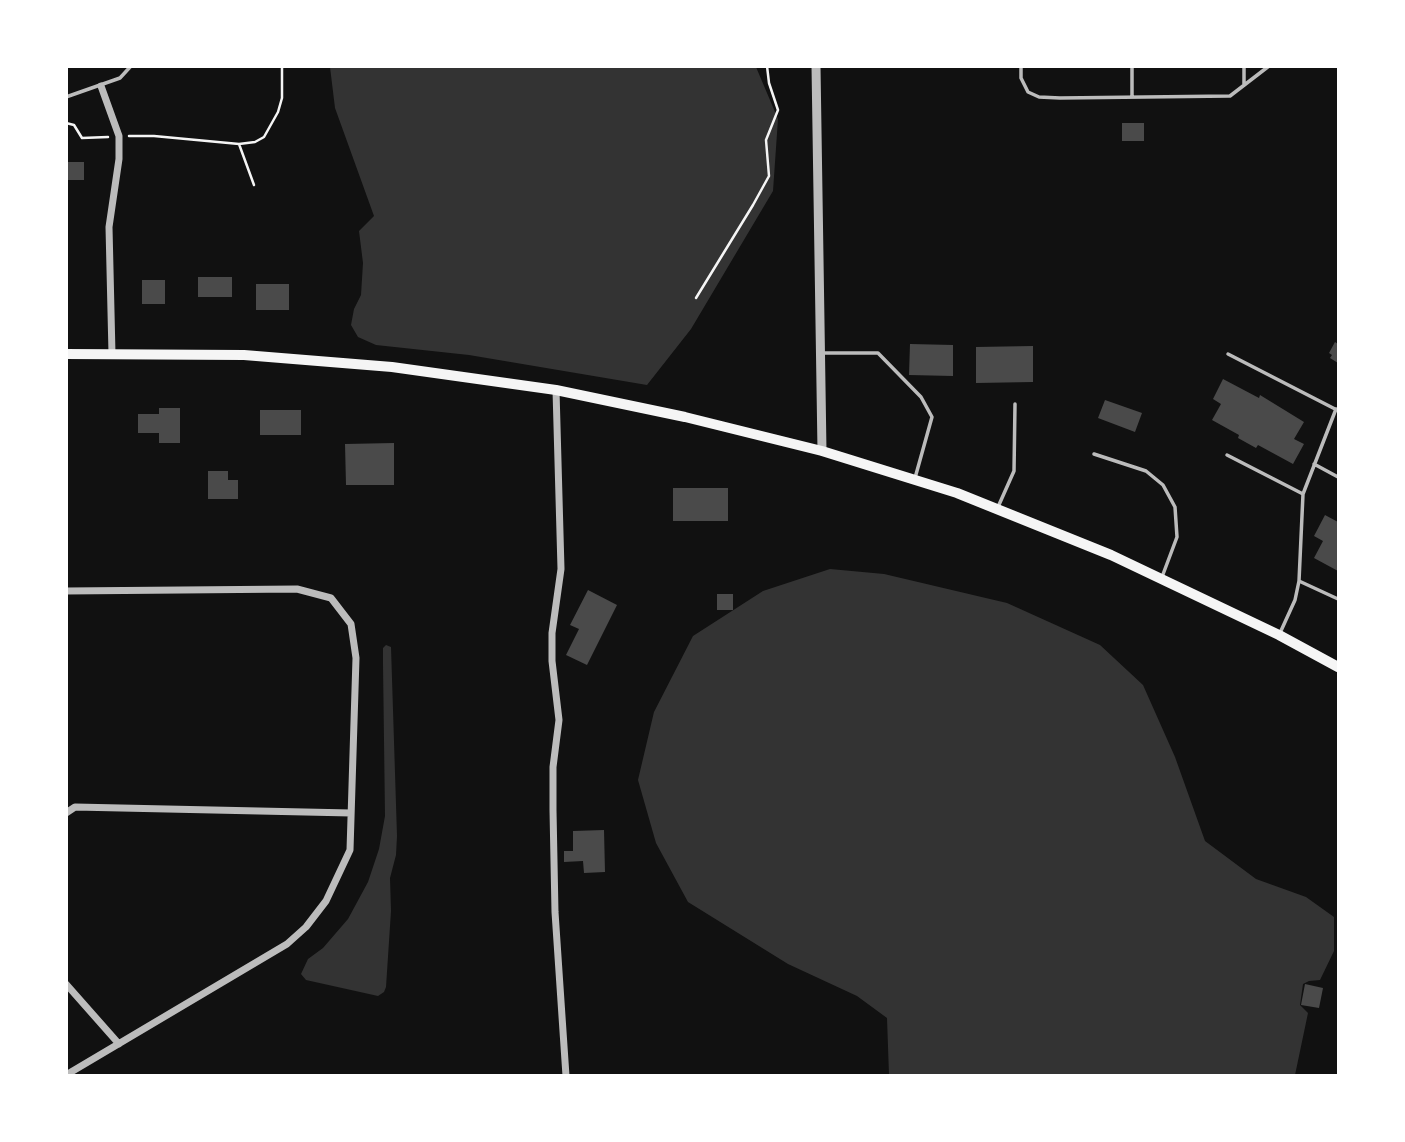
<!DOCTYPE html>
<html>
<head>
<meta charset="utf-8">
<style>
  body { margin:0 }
  #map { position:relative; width:1405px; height:1142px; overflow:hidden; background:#111; font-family:"PT Serif",serif }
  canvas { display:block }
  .frame { position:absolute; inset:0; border:68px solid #fff; pointer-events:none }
</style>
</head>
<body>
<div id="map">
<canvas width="1405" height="1142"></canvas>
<div class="frame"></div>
</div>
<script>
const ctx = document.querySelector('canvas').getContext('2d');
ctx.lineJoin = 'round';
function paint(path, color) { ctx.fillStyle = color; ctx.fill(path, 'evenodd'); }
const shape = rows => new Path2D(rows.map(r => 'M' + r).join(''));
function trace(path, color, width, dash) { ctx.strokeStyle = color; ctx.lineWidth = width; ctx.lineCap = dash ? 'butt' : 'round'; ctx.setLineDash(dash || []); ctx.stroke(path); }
const water = shape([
  [330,67,756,67,778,119,773,191,691,329,647,385,469,355,376,345,358,337,351,325,354,309,361,295,363,263,359,231,374,216,335,108],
  [830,569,884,574,1007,603,1100,645,1143,685,1175,757,1205,841,1256,879,1306,897,1334,917,1334,951,1320,980,1309,981,1303,984,1300,1005,1308,1013,1295,1075,889,1075,887,1018,857,996,788,964,688,902,656,843,638,780,654,712,693,636,763,591],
  [386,645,391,647,397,836,396,855,390,878,391,911,386,987,384,992,378,996,306,980,301,974,308,959,323,948,348,919,368,882,379,849,385,816,383,664,383,648]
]);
const building = shape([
  [1122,123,1144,123,1144,141,1122,141],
  [66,162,84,162,84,180,66,180],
  [198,277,232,277,232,297,198,297],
  [142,280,165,280,165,304,142,304],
  [256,284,289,284,289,310,256,310],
  [1335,342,1338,344,1338,363,1330,358,1332,355,1329,353],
  [910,344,953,345,953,376,909,375],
  [1033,346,1033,382,976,383,976,347],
  [1223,379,1259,398,1260,395,1304,422,1294,439,1304,444,1293,464,1258,445,1256,448,1238,438,1239,435,1212,420,1221,404,1213,399],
  [1105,400,1142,413,1135,432,1098,418],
  [159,408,180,408,180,443,159,443,159,433,138,433,138,414,159,414],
  [260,410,301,410,301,435,260,435],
  [394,443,394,485,346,485,345,444],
  [208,471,228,471,228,480,238,480,238,499,208,499],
  [673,488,728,488,728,521,673,521],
  [1325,515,1338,522,1338,571,1314,558,1323,541,1314,536],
  [588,590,617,605,587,665,566,655,579,629,570,625],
  [717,594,733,594,733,610,717,610],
  [604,830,605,872,584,873,583,861,564,862,564,851,573,851,573,831],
  [1305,984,1323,988,1319,1008,1301,1005]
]);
const path = shape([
  [66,123,74,125,82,138,108,137],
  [129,136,154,136,239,144,254,185],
  [239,144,255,142,264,137,278,112,282,98,282,66],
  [696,298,753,205,769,176,766,140,778,110,769,83,767,66]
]);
const service = shape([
  [1021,66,1021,78,1028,92,1039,97,1060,98,1230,96,1269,66],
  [1132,66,1132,97],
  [1244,66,1244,85],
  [66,97,120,78,131,66],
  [823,353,878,353,921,397,932,417,915,478],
  [1228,354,1337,410],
  [1094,454,1146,471,1163,485,1175,507,1177,537,1162,577],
  [1227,455,1303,494],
  [1314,464,1338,477],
  [998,507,1014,471,1015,404],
  [1299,581,1338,599],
  [1280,633,1295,600,1299,581,1303,494,1336,409]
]);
const minor = shape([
  [101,86,119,136,119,159,109,227,112,354],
  [556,390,561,569,552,633,552,661,559,720,553,767,553,810,555,912,566,1076],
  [66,591,297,589,331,598,351,624,356,658,350,850,326,901,306,927,287,944,66,1075],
  [66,813,75,807,351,813],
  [66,984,119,1044]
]);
const tertiary = shape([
  [816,66,822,451]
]);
const secondary = shape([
  [66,354,244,355,392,367,556,390,685,417,822,451,957,493,1111,555,1279,635,1338,667]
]);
paint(water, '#333');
paint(building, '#4a4a4a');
trace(path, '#f5f5f5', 2.5);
trace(service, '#bcbcbc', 3.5);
trace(minor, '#bcbcbc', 7);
trace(tertiary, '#bcbcbc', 9);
trace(secondary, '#f5f5f5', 10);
</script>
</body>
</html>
